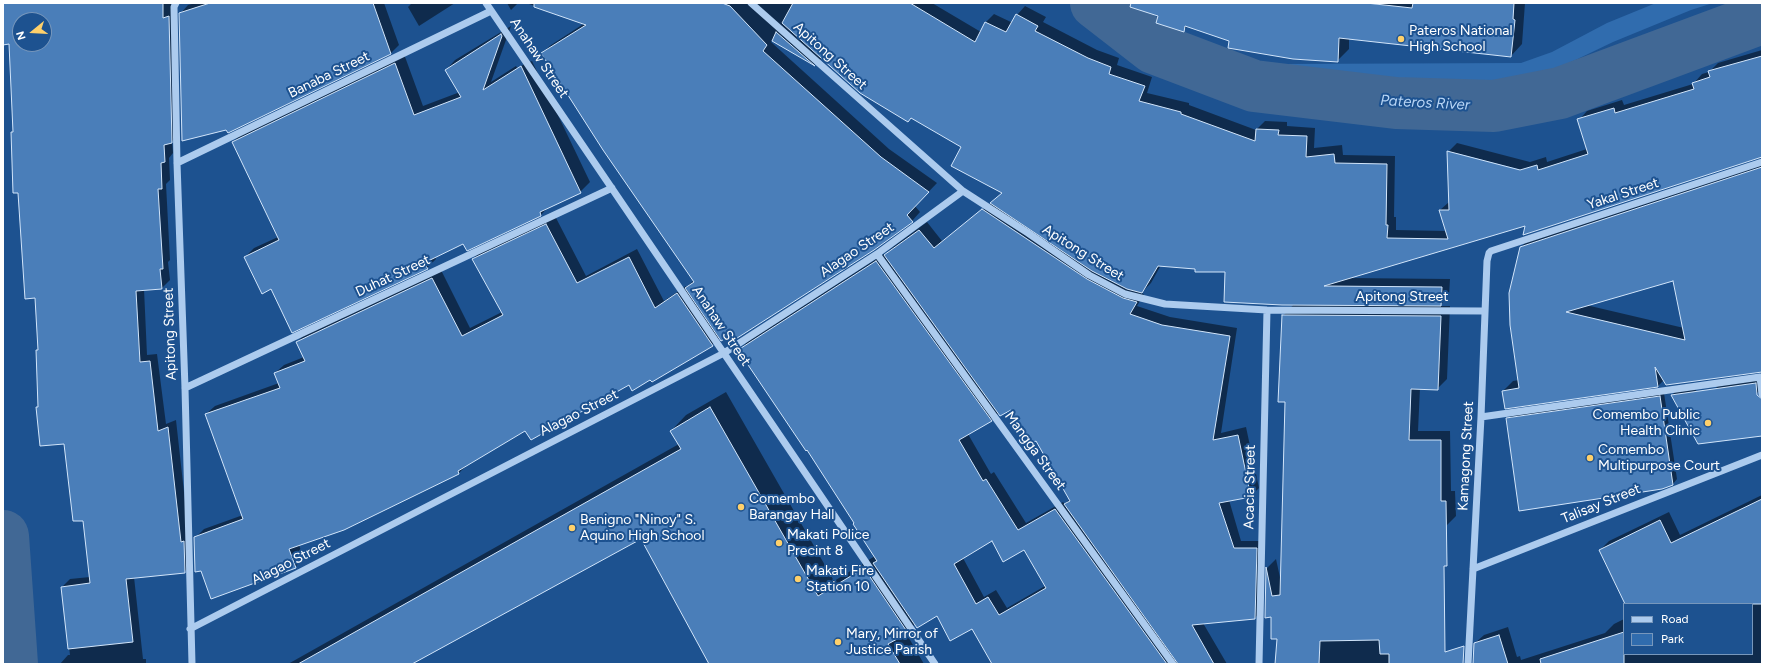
<!DOCTYPE html>
<html>
<head>
<meta charset="utf-8">
<style>
  body { margin:0 }
  #map { position:relative; width:1765px; height:667px; overflow:hidden; background:#1d5290; font-family:Figtree,sans-serif }
  canvas { display:block }
  .frame { position:absolute; inset:0; border:4px solid #fff; pointer-events:none }
  .legend { position:absolute; left:1623px; top:603px; width:130px; height:52px; box-sizing:border-box; background:#1d5290; border:1px solid #7797bc; margin:0; padding:5px 7px; list-style:none; font-size:12px; color:#fff }
  .legend li { display:flex; align-items:center; gap:8px; height:20px }
  .legend b { width:20px; border:1px solid #7797bc }
  .north { position:absolute; left:12px; top:12px; width:40px; height:40px; box-sizing:border-box; background:#1d5290; border:1px solid #7797bc; border-radius:50%; rotate:252deg; font-size:11px; font-weight:700; line-height:16px; text-align:center; color:#fff }
  .north::after { content:''; display:block; margin:auto; width:14px; height:18px; background:#fed06b; clip-path:polygon(50% 0,100% 100%,50% 72%,0 100%) }
</style>
</head>
<body>
<div id="map">
<canvas width="1765" height="667"></canvas>
<div class="frame"></div>
<ul class="legend">
<li><b style="height:5px;background:#accbee"></b>Road</li>
<li><b style="height:11px;background:#306cae"></b>Park</li>
</ul>
<div class="north">N</div>
</div>
<script>
const ctx = document.querySelector('canvas').getContext('2d');
ctx.lineJoin = 'round';
function paint(path, color) { ctx.fillStyle = color; ctx.fill(path, 'evenodd'); }
const shape = rows => new Path2D(rows.map(r => 'M' + r).join(''));
function trace(path, color, width, dash) { ctx.strokeStyle = color; ctx.lineWidth = width; ctx.lineCap = dash ? 'butt' : 'round'; ctx.setLineDash(dash || []); ctx.stroke(path); }
function label(font, color, halo, rows, align = 'center') {
  ctx.font = font + ' Figtree,sans-serif'; ctx.lineWidth = 4; ctx.setLineDash([]); ctx.textBaseline = 'middle'; ctx.strokeStyle = halo; ctx.fillStyle = color; for (const [text, x, y, turn = 0] of rows) {
    ctx.save(); ctx.translate(x, y); ctx.rotate((+turn || 0) * Math.PI / 180); ctx.textAlign = isNaN(turn) ? turn : align; if (halo) ctx.strokeText(text, 0, 0); ctx.fillText(text, 0, 0); ctx.restore();
  }
}
const green = shape([
  [1656,3,1713,3,1691,10,1613,42,1513,90,1467,89,1402,83,1287,81,1279,79,1279,64,1521,63,1552,52,1607,23]
]);
const shadow = shape([
  [3,3,171,3,179,134,172,141,173,153,169,158,170,180,166,184,170,260,168,262,170,280,162,288,144,289,147,355,157,354,166,424,176,420,192,564,184,572,134,577,143,659,146,659,146,664,60,664,68,655,70,655,62,587,70,579,90,577,84,520,65,443,37,408,39,406,37,350,39,349,36,297,19,192,12,132,14,131,10,43,3,44],
  [20,20,44,20,44,44,20,44],
  [196,3,384,3,399,45,391,53,228,132,180,14,188,5],
  [412,3,455,3,419,26,408,7],
  [507,3,518,3,511,10],
  [526,3,932,3,981,32,986,22,994,14,1013,23,1017,15,1025,6,1046,17,1043,22,1097,50,1119,58,1117,65,1152,77,1147,93,1189,103,1189,105,1256,130,1265,121,1287,122,1287,126,1315,128,1314,148,1342,145,1343,155,1395,156,1394,217,1396,217,1396,230,1447,231,1440,210,1449,202,1448,152,1457,143,1530,162,1546,157,1547,162,1587,149,1579,120,1587,111,1622,100,1624,105,1693,84,1702,74,1709,72,1718,63,1762,50,1762,155,1349,278,1450,279,1449,296,1439,306,1450,306,1447,379,1437,389,1420,388,1418,431,1450,431,1451,491,1455,491,1456,516,1446,526,1441,527,1440,664,1276,664,1278,638,1272,616,1266,617,1267,568,1276,559,1281,582,1286,401,1283,316,1294,304,1226,271,1161,265,1151,283,1141,293,1144,294,1137,306,1170,317,1237,328,1221,433,1246,427,1259,488,1251,496,1229,500,1241,541,1264,541,1262,610,1255,618,1203,623,1227,664,993,664,973,627,937,615,915,624,906,633,924,664,710,664,641,538,410,664,288,664,679,444,671,431,686,415,726,392,834,581,875,556,808,449,740,350,747,342,884,254,885,255,893,247,927,222,942,241,992,203,1002,193,962,147,822,58,814,65,772,40,771,42,889,149,937,183,915,206,920,212,912,221,728,336,720,337,712,345,651,379,629,384,526,430,467,465,459,473,343,529,299,545,304,559,295,567,195,538,204,529,243,515,206,414,215,406,279,383,275,373,284,365,304,357,297,342,306,333,441,270,470,328,502,312,473,259,481,251,555,216,586,276,637,249,664,301,686,286,687,287,694,280,542,53,551,45,585,23],
  [1456,153,1526,171,1525,173,1456,155],
  [1011,409,1036,440,1070,499,1065,504,1063,502,1026,523,994,472,991,474,968,434,991,421,999,413],
  [992,540,1024,549,1045,586,1007,608,996,590,984,597,963,558],
  [1163,3,1525,3,1522,44,1511,56,1349,38,1349,49,1337,61,1230,40,1188,26,1183,30],
  [511,26,491,82,516,66,518,69,524,64,532,61,590,182,580,192,549,206,541,215,467,249,464,243,435,257,436,259,427,268,272,288,245,257,254,248,278,237,233,142,242,133,404,54,423,106,460,92,446,70,455,60],
  [1747,166,1762,166,1762,371,1664,380,1658,386,1506,407,1503,391,1513,381,1519,380,1521,247,1531,237],
  [1674,279,1684,328,1586,305],
  [1762,375,1762,388,1757,393,1747,414,1716,388,1725,380],
  [1691,385,1734,431,1672,395,1681,386],
  [1664,393,1677,479,1673,484,1507,419,1512,415],
  [1762,495,1762,664,1474,664,1475,643,1484,635,1508,627,1517,657,1520,656,1521,660,1605,633,1614,624,1624,619,1624,654,1752,654,1752,604,1626,604,1600,550,1609,541,1669,512,1680,535]
]);
const river = shape([
  [1096,3,1154,48,1254,86,1396,103,1494,106,1560,93,1762,18],
  [3,536,12,664]
]);
const building = shape([
  [3,3,163,3,163,18,169,16,172,143,164,145,165,162,161,163,162,189,158,189,163,269,160,269,162,289,136,291,140,362,150,361,158,431,168,427,181,542,184,541,185,573,126,579,133,642,68,649,61,587,90,583,83,521,73,521,64,444,40,446,36,407,38,407,36,350,38,350,35,298,25,299,18,193,13,193,11,132,13,132,9,44,3,45,3,3],
  [20,20,44,20,44,44,20,44,20,20],
  [210,3,373,3,391,54,228,133,226,130,182,141,179,13,210,3],
  [534,3,722,3,730,6,767,45,763,51,881,157,929,192,907,215,913,222,874,250,731,342,728,337,721,341,685,288,694,282,603,150,541,53,586,25,534,7,534,3],
  [793,3,910,3,975,42,985,22,1006,32,1016,14,1038,26,1035,31,1088,58,1111,67,1109,74,1145,86,1139,101,1181,112,1181,114,1255,141,1256,129,1279,130,1278,135,1307,136,1306,157,1334,154,1335,163,1387,164,1386,225,1388,225,1387,238,1448,239,1439,210,1449,210,1447,151,1520,170,1537,165,1538,170,1588,154,1577,119,1614,108,1615,113,1694,89,1692,83,1710,77,1708,71,1762,56,1762,157,1523,235,1525,226,1324,286,1442,287,1441,306,1282,305,1224,302,1225,272,1195,272,1195,269,1158,266,1142,293,1127,289,1092,271,990,203,1002,193,951,166,961,147,911,118,908,122,860,93,782,23,793,3],
  [1131,3,1366,3,1412,8,1413,3,1514,3,1513,19,1515,20,1511,57,1339,38,1338,62,1293,59,1228,48,1229,41,1185,26,1184,32,1156,23,1158,16,1130,7,1131,3],
  [776,32,815,66,772,41,776,32],
  [501,34,502,36,483,90,521,66,581,193,540,212,541,216,467,251,463,244,424,263,428,269,292,333,271,289,262,294,244,257,279,240,232,142,395,63,414,115,461,97,445,70,501,34],
  [1762,167,1762,372,1666,385,1655,367,1658,387,1505,409,1502,391,1519,388,1510,325,1509,293,1520,247,1762,167],
  [1673,281,1685,340,1566,312,1673,281],
  [982,209,1087,279,1123,298,1137,302,1130,314,1162,325,1230,336,1213,440,1238,435,1251,497,1219,503,1234,548,1257,548,1255,619,1192,625,1214,664,1178,664,1064,504,1070,501,1036,441,1031,444,1011,410,1000,416,884,255,919,230,934,248,982,209],
  [546,224,577,283,629,257,655,308,677,293,713,346,652,382,650,380,632,391,629,385,531,440,525,431,458,471,459,474,344,530,289,549,296,568,211,599,201,571,195,572,194,537,243,519,205,414,280,388,274,373,305,361,296,342,432,278,462,336,503,315,472,259,546,224],
  [876,261,992,421,959,440,983,481,986,479,1018,530,1055,509,1167,664,992,664,972,629,950,641,937,616,917,628,873,563,877,561,853,524,854,523,807,450,806,451,738,350,876,261],
  [992,541,1003,562,1024,550,1046,588,999,615,988,597,976,604,954,564,992,541],
  [1282,315,1441,316,1438,390,1411,389,1409,440,1441,440,1441,501,1446,501,1447,566,1444,566,1445,652,1464,646,1463,664,1389,664,1389,654,1380,654,1379,640,1320,641,1319,664,1275,664,1277,639,1271,639,1271,617,1265,618,1266,567,1272,596,1280,595,1285,402,1278,402,1282,315],
  [1756,383,1757,395,1762,399,1762,436,1698,444,1671,395,1756,383],
  [1660,396,1673,485,1662,489,1519,511,1506,418,1660,396],
  [710,407,818,596,864,568,908,633,888,644,900,664,709,664,641,539,412,664,298,664,681,449,670,431,710,407],
  [1762,499,1762,604,1625,604,1599,550,1660,520,1671,543,1762,499],
  [1624,632,1624,664,1541,664,1540,659,1624,632],
  [1499,635,1508,664,1473,664,1474,643,1499,635]
]);
const minor = shape([
  [176,3,174,7,177,163,185,388,192,664],
  [486,3,935,664],
  [751,3,963,191,1028,233,1089,275,1125,294,1165,304,1267,310,1484,311],
  [177,163,491,11],
  [877,254,1173,664],
  [185,388,612,188],
  [1481,417,1760,377,1762,394],
  [1473,569,1762,455],
  [190,629,724,353,877,254,963,191],
  [1259,664,1267,310],
  [1468,664,1481,417,1487,261,1489,253,1491,251,1762,162]
]);
const markers = [
  [1401,39,4,"#fed06b"],
  [1708,423,4,"#fed06b"],
  [1590,458,4,"#fed06b"],
  [741,507,4,"#fed06b"],
  [572,528,4,"#fed06b"],
  [779,543,4,"#fed06b"],
  [798,579,4,"#fed06b"],
  [838,642,4,"#fed06b"]
];
const poiNames = [
  ["Pateros National",1409,31],
  ["High School",1409,47],
  ["Comembo Public",1700,415,"right"],
  ["Health Clinic",1700,431,"right"],
  ["Comembo",1598,450],
  ["Multipurpose Court",1598,466],
  ["Comembo",749,499],
  ["Barangay Hall",749,515],
  ["Benigno \"Ninoy\" S.",580,520],
  ["Aquino High School",580,536],
  ["Makati Police",787,535],
  ["Precint 8",787,551],
  ["Makati Fire",806,571],
  ["Station 10",806,587],
  ["Mary, Mirror of",846,634],
  ["Justice Parish",846,650]
];
const streetNames = [
  ["Apitong Street",830,56,42],
  ["Anahaw Street",539,58,56],
  ["Banaba Street",329,75,-26],
  ["Yakal Street",1623,194,-18],
  ["Alagao Street",857,250,-34],
  ["Apitong Street",1083,253,32],
  ["Duhat Street",393,276,-25],
  ["Apitong Street",1402,297],
  ["Anahaw Street",721,326,56],
  ["Apitong Street",170,334,-92],
  ["Alagao Street",579,413,-27],
  ["Mangga Street",1035,451,54],
  ["Kamagong Street",1466,456,-87],
  ["Acacia Street",1250,487,-89],
  ["Talisay Street",1601,504,-22],
  ["Alagao Street",291,562,-27]
];
const waterNames = [
  ["Pateros River",1425,103,3]
];
paint(green, '#306cae');
paint(shadow, '#0007');
trace(river, '#416895', 52);
paint(building, '#4a7eb9');
trace(building, '#d2e5fa', 1);
trace(minor, '#accbee', 7);
for (const [x, y, r, color] of markers) { const dot = new Path2D(); dot.arc(x, y, r, 0, 2 * Math.PI); ctx.fillStyle = color; ctx.fill(dot); trace(dot, '#1d5290', 1.5); }
label('14px', '#fff', '#1d5290', poiNames, 'left');
label('14px', '#fff', '#1d5290', streetNames);
label('italic 15px', '#b8d5f5', '#1d5290', waterNames);
</script>
</body>
</html>
